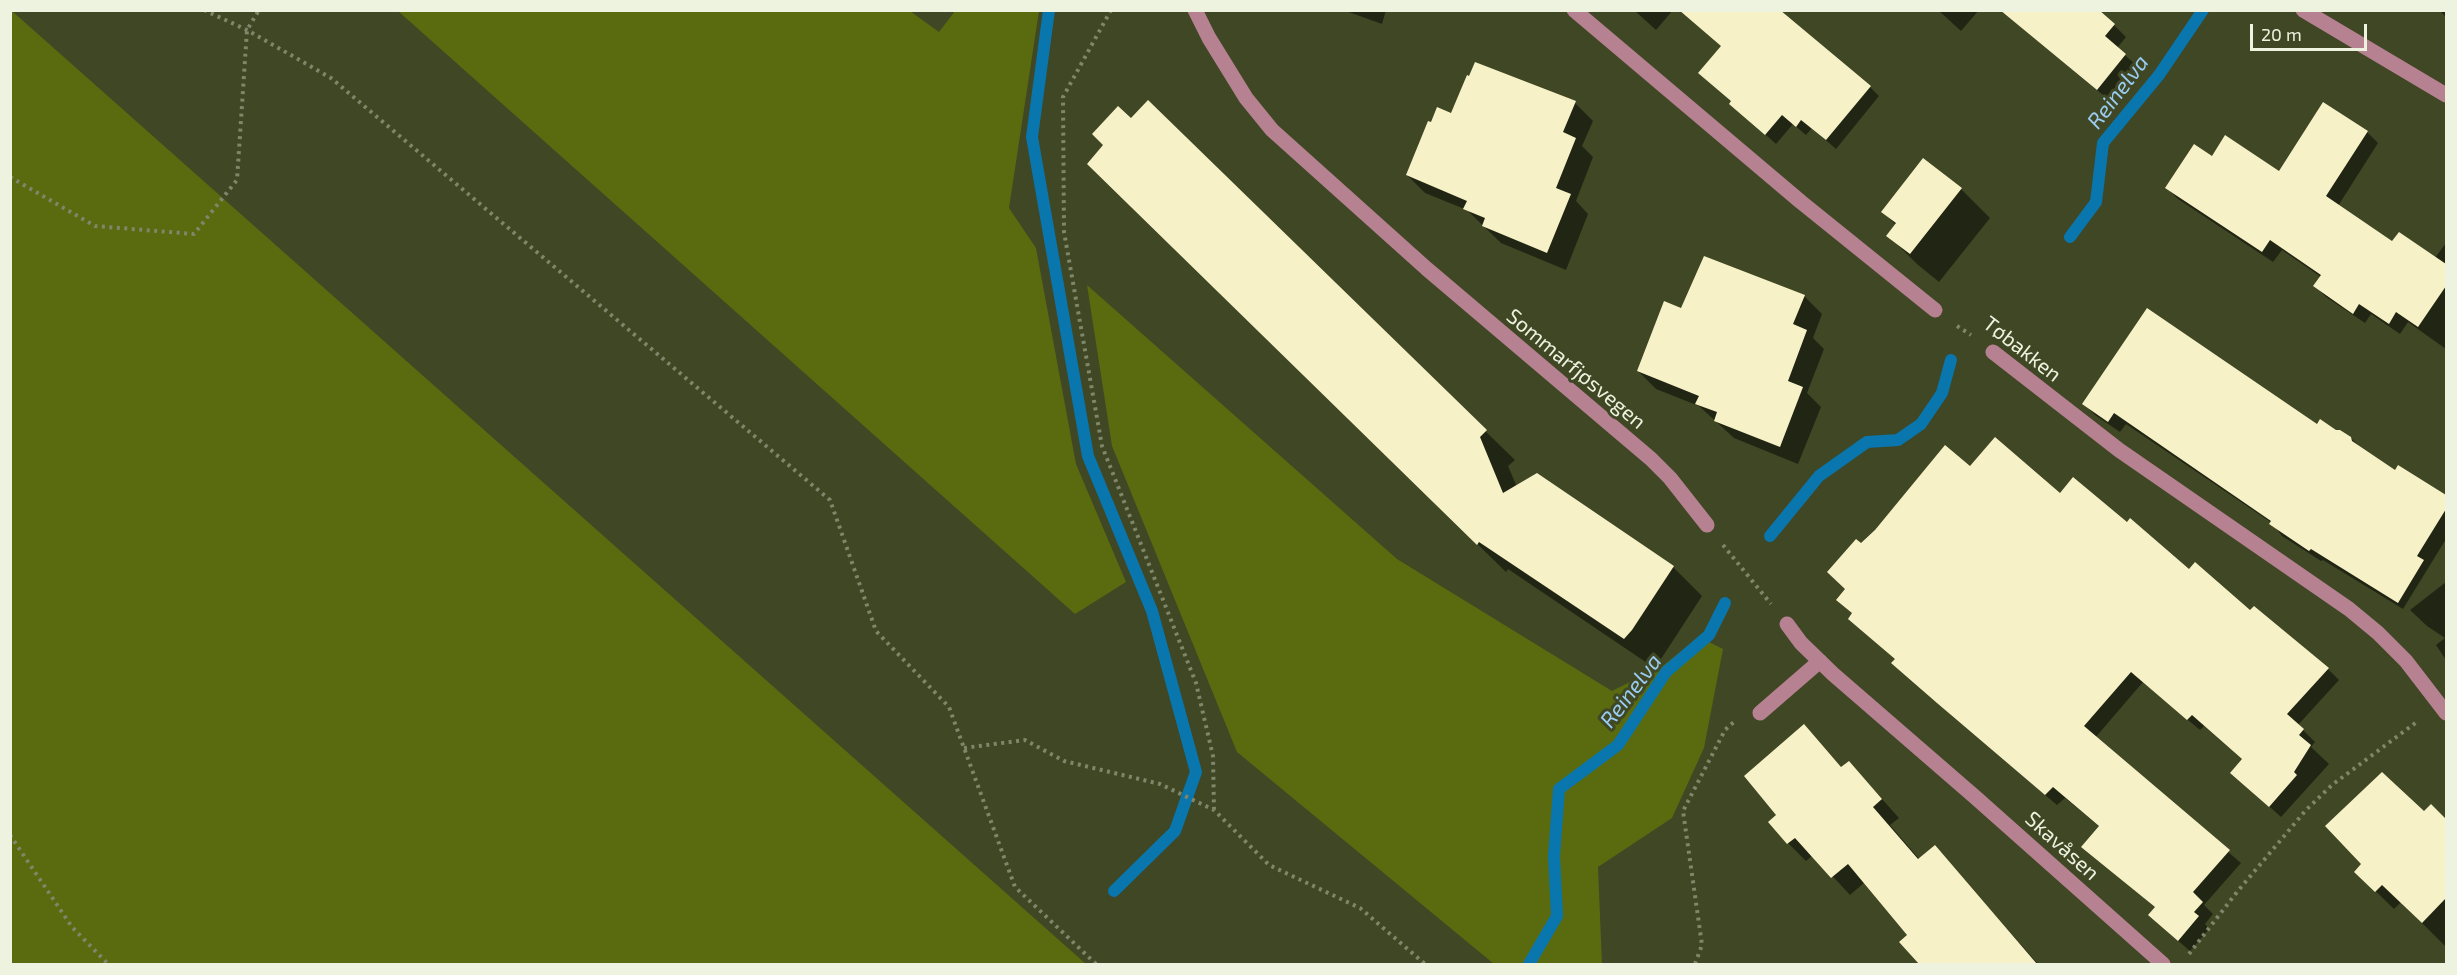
<!DOCTYPE html>
<html>
<head>
<meta charset="utf-8">
<style>
  body { margin:0 }
  #map { position:relative; width:2457px; height:975px; overflow:hidden; background:#3f4725; font-family:"Exo 2",sans-serif }
  canvas { display:block }
  .frame { position:absolute; inset:0; border:12px solid #edf3df; pointer-events:none }
  .scale { position:absolute; left:2250px; top:24px; width:117px; height:27px; box-sizing:border-box; border:3px solid #edf3df; border-top:0; padding-left:8px; font-size:18px; line-height:21px; white-space:nowrap; color:#edf3df; -webkit-text-stroke:4px #3f4725; paint-order:stroke }
</style>
</head>
<body>
<div id="map">
<canvas width="2457" height="975"></canvas>
<div class="frame"></div>
<div class="scale">20 m</div>
</div>
<script>
const ctx = document.querySelector('canvas').getContext('2d');
ctx.lineJoin = 'round';
function paint(path, color) { ctx.fillStyle = color; ctx.fill(path, 'evenodd'); }
const shape = rows => new Path2D(rows.map(r => 'M' + r).join(''));
function trace(path, color, width, dash) { ctx.strokeStyle = color; ctx.lineWidth = width; ctx.lineCap = dash ? 'butt' : 'round'; ctx.setLineDash(dash || []); ctx.stroke(path); }
function label(font, color, halo, rows, align = 'center') {
  ctx.font = font + ' "Exo 2",sans-serif'; ctx.lineWidth = 6; ctx.setLineDash([]); ctx.textBaseline = 'middle'; ctx.strokeStyle = halo; ctx.fillStyle = color; for (const [text, x, y, turn = 0] of rows) {
    ctx.save(); ctx.translate(x, y); ctx.rotate((+turn || 0) * Math.PI / 180); ctx.textAlign = isNaN(turn) ? turn : align; if (halo) ctx.strokeText(text, 0, 0); ctx.fillText(text, 0, 0); ctx.restore();
  }
}
const green = shape([
  [10,11,12,11,1086,964,11,964],
  [910,11,939,32,955,11,1039,11,1009,208,1036,248,1076,464,1126,582,1075,614,398,11],
  [1087,285,1397,559,1612,691,1664,665,1699,637,1723,649,1704,748,1672,818,1598,867,1602,964,1494,964,1237,752,1112,446]
]);
const shadow = shape([
  [1343,10,1386,10,1382,24],
  [1634,10,1673,10,1656,30],
  [1938,10,1979,10,1961,31],
  [2439,10,2446,10,2446,17],
  [2114,25,2126,37,2117,48,2138,67,2110,101,2021,26],
  [1870,87,1879,96,1836,149,1812,128,1806,135,1793,124,1776,144,1731,104,1733,102],
  [1148,103,1515,460,1508,466,1517,487,1673,567,1702,596,1661,659,1653,667,1508,569,1506,572,1118,193,1131,120],
  [1575,103,1593,121,1582,146,1593,157,1576,201,1588,214,1566,270,1501,243,1467,210,1425,193,1407,175,1432,124,1451,115],
  [2367,132,2378,143,2338,206,2393,243,2435,258,2446,243,2446,349,2408,322,2400,334,2371,314,2365,323,2326,297,2315,286,2321,277,2282,250,2273,262,2178,199,2167,188,2212,158,2280,173],
  [1961,189,1990,218,1939,282,1917,264,1888,235,1896,225,1883,212],
  [1804,296,1822,314,1813,338,1824,349,1807,393,1821,407,1798,464,1734,438,1699,406,1656,389,1638,371,1682,310],
  [2084,404,2317,426,2351,438,2361,448,2396,472,2399,467,2446,497,2446,539,2403,609,2323,560,2321,561,2282,536,2272,523,2126,424,2120,432,2095,415],
  [1971,468,2061,495,2189,571,2251,612,2328,669,2339,680,2298,725,2315,742,2311,747,2329,764,2281,817,2244,784,2243,760,2204,726,2200,730,2143,682,2095,738,2241,863,2204,905,2213,914,2205,924,2209,929,2190,951,2161,926,2156,908,2083,847,2100,827,2065,798,2057,805,1951,715,1853,614,1847,589,1861,546],
  [2446,582,2446,660,2436,645,2445,638,2427,626,2410,610],
  [1804,726,1842,768,1848,763,1866,781,1899,818,1890,825,1920,860,1935,847,2038,964,1921,964,1901,942,1909,935,1865,882,1850,895,1813,855,1806,861,1788,843,1778,816],
  [2382,774,2446,838,2446,947,2401,902,2394,909,2356,872,2363,864]
]);
const stream = shape([
  [1049,10,1032,137,1088,456,1152,611,1196,772,1175,831,1114,891],
  [2070,237,2096,202,2103,143,2159,75,2203,10],
  [1770,536,1819,476,1867,442,1898,440,1921,424,1942,393,1951,360],
  [1529,964,1557,916,1554,856,1559,789,1618,745,1666,672,1709,635,1725,603]
]);
const building = shape([
  [1679,10,1780,10,1871,86,1826,140,1801,120,1796,127,1782,115,1765,135,1729,104,1731,101,1698,73,1721,46],
  [2000,10,2099,10,2115,24,2105,36,2126,54,2097,90],
  [1475,62,1576,101,1563,132,1576,138,1556,188,1571,194,1547,253,1482,226,1485,218,1463,209,1467,201,1406,175,1428,121,1431,122,1437,107,1451,113,1467,75,1469,76],
  [1148,100,1487,430,1480,437,1503,493,1537,473,1674,566,1632,630,1624,639,1479,542,1477,545,1087,164,1103,145,1092,134,1118,106,1131,118],
  [2323,102,2368,131,2326,196,2392,241,2399,232,2446,264,2446,286,2418,327,2396,312,2389,324,2359,304,2353,314,2313,286,2321,275,2270,240,2262,252,2165,188,2194,144,2212,156,2225,135,2279,171],
  [1923,158,1962,188,1910,254,1886,236,1896,223,1881,212],
  [1704,256,1805,295,1793,324,1807,330,1788,381,1803,387,1780,447,1714,421,1717,412,1695,404,1699,396,1637,371,1664,301,1681,308],
  [2147,308,2317,424,2320,419,2336,430,2340,430,2351,437,2352,441,2395,470,2398,465,2446,495,2446,509,2417,556,2424,560,2398,603,2311,549,2309,551,2269,524,2271,521,2114,413,2108,422,2082,404],
  [1995,437,2060,493,2073,477,2127,522,2130,518,2189,569,2195,562,2250,610,2254,606,2329,668,2287,714,2304,729,2299,735,2311,745,2294,772,2297,775,2269,807,2230,773,2242,759,2192,715,2187,720,2131,672,2084,726,2230,850,2193,892,2203,902,2194,912,2199,916,2178,941,2148,915,2155,907,2081,847,2099,826,2053,787,2045,795,1937,703,1891,663,1895,659,1848,619,1852,613,1836,600,1845,589,1827,572,1856,539,1861,543,1875,530,1945,445,1970,466],
  [1804,724,1841,767,1849,761,1882,799,1873,807,1918,859,1935,845,2037,964,1919,964,1899,942,1907,935,1848,864,1831,878,1795,838,1787,844,1768,822,1776,815,1744,776],
  [2382,772,2424,811,2431,804,2446,819,2446,898,2422,923,2382,885,2375,892,2354,872,2361,864,2325,826]
]);
const path = shape([
  [204,10,247,30,331,78,830,500,876,631,949,707,1015,887,1096,964],
  [1111,10,1063,97,1064,232,1102,446,1196,683,1213,756,1214,810],
  [10,177,95,226,194,234,237,180,247,30,259,10],
  [1957,326,1971,335],
  [1723,545,1771,604],
  [964,748,1025,740,1064,761,1160,784,1214,810,1269,865,1360,908,1425,964],
  [10,835,72,927,108,964],
  [2189,954,2237,892,2306,810,2332,785,2418,721],
  [1695,964,1702,945,1683,811,1725,730,1735,721]
]);
const minor = shape([
  [1195,10,1209,38,1246,98,1272,130,1427,269,1651,459,1670,478,1707,525],
  [1574,10,1801,202,1935,310],
  [2303,10,2446,95],
  [1993,352,2119,450,2349,609,2378,633,2406,661,2446,713],
  [1787,624,1801,643,1833,674,1975,797,2163,964],
  [1760,713,1820,661]
]);
const streetNames = [
  ["Tøbakken",2022,349,38],
  ["Sommarfjøsvegen",1576,369,40],
  ["Skavåsen",2062,846,42]
];
const waterNames = [
  ["Reinelva",2118,92,-53],
  ["Reinelva",1631,691,-53]
];
paint(green, '#596a0f');
paint(shadow, '#0007');
trace(stream, '#0976ae', 12);
paint(building, '#f7f1c7');
trace(path, '#7f8669', 4, [3, 4.5]);
trace(minor, '#b68190', 15);
label('21px', '#edf3df', '#3f4725', streetNames);
label('italic 22px', '#9accf1', '#3f4725', waterNames);
</script>
</body>
</html>
